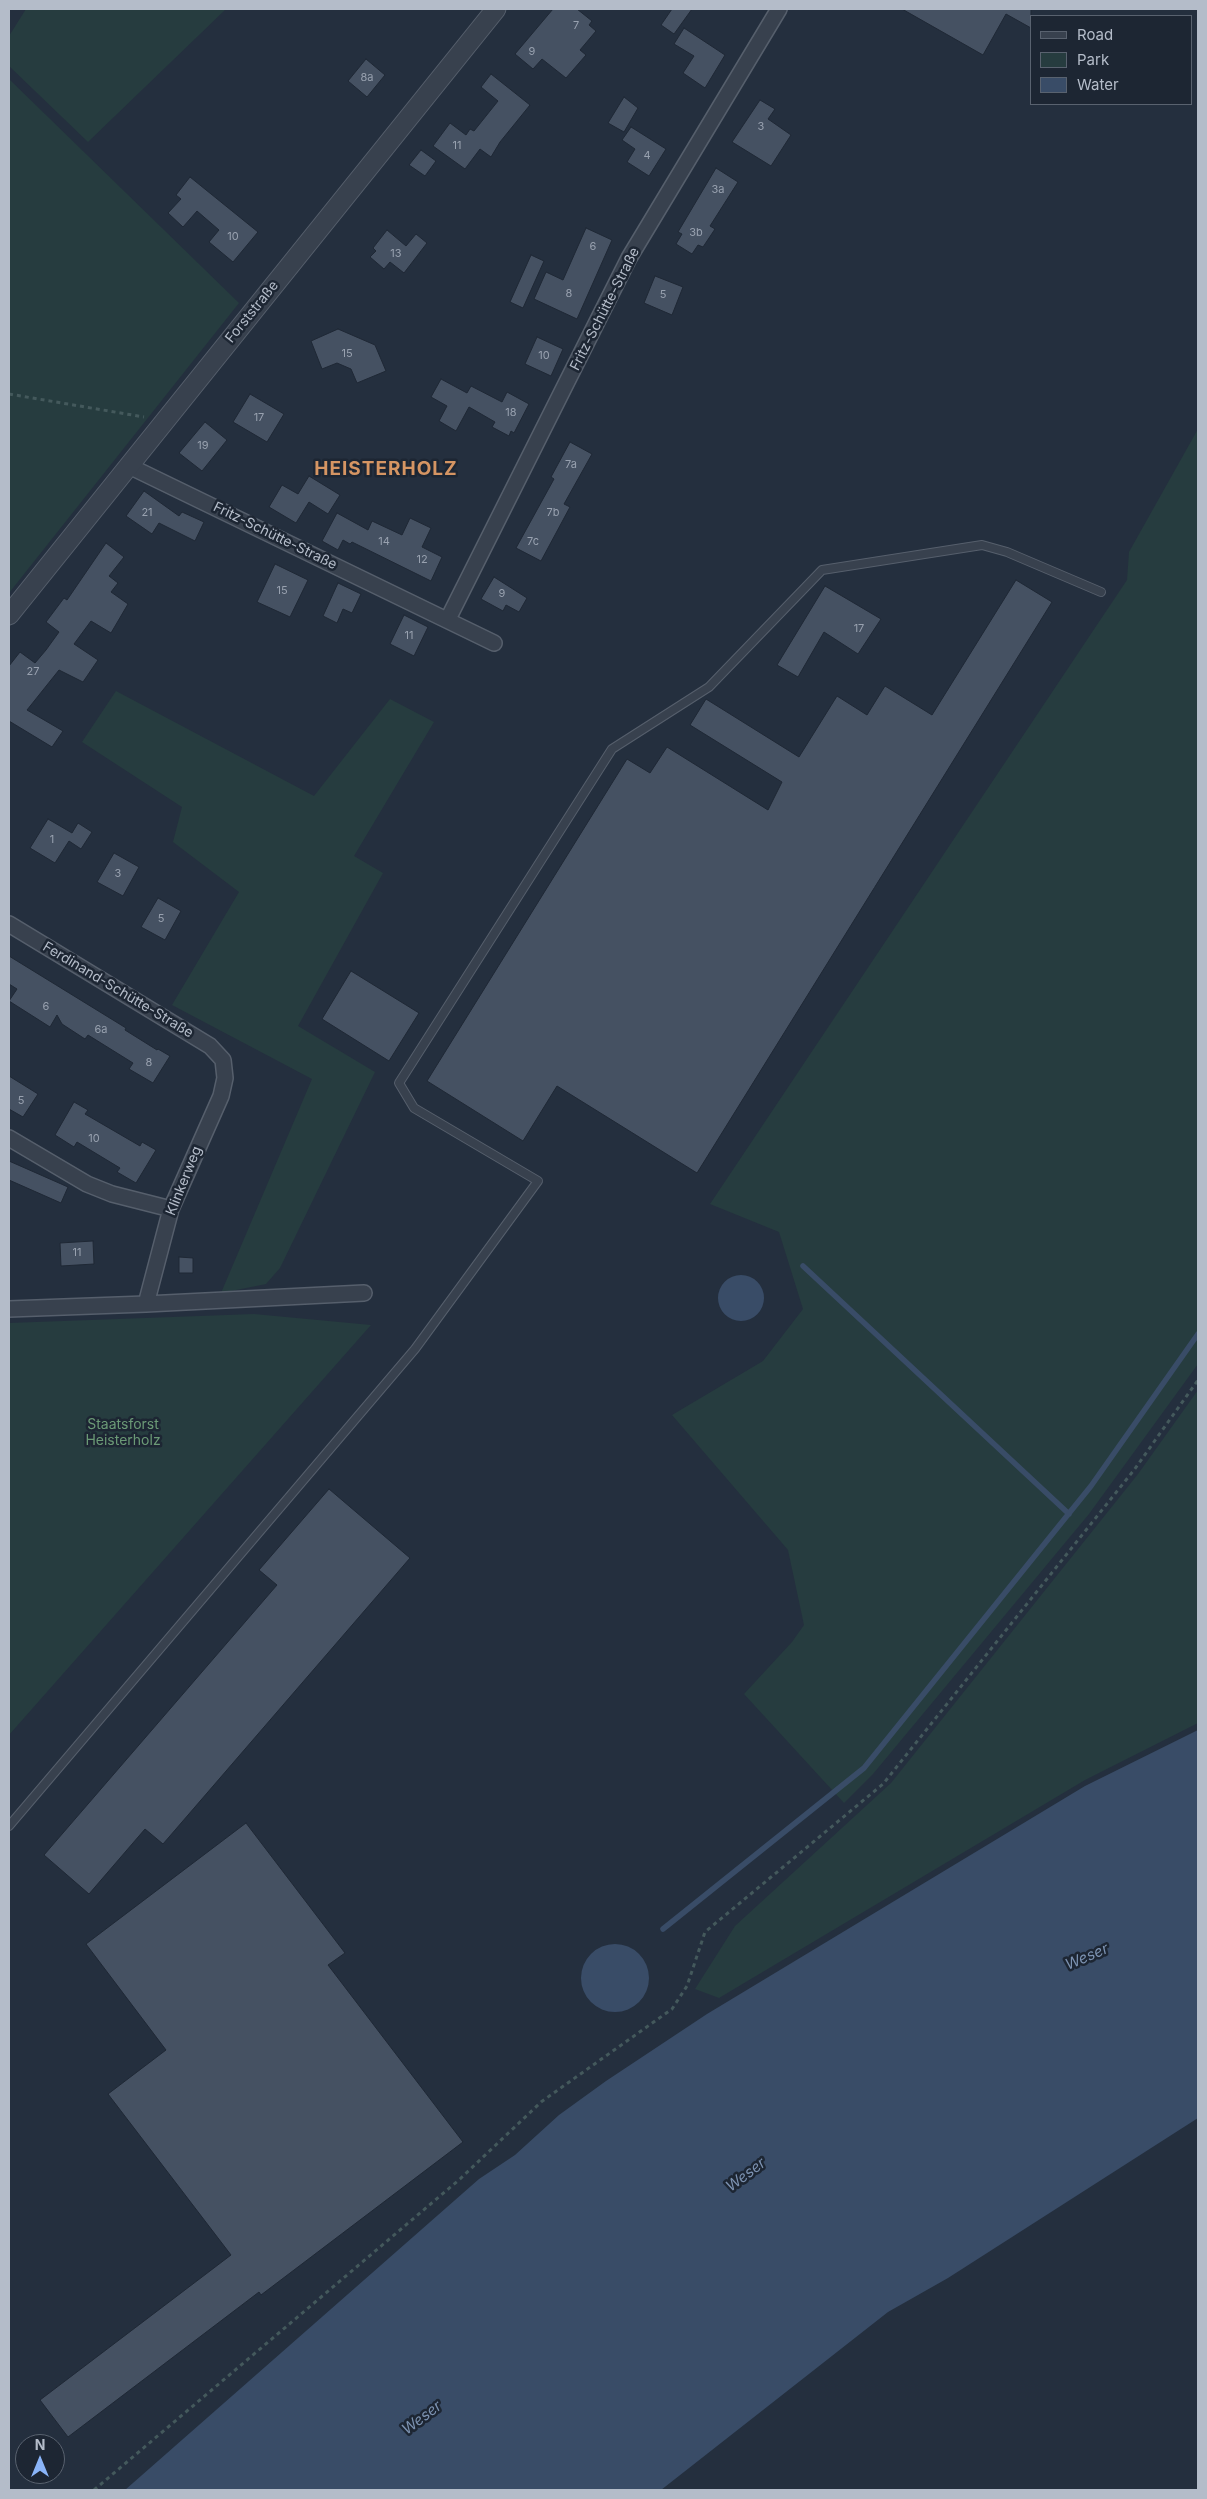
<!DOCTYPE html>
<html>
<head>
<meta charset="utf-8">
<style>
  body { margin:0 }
  #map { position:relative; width:1207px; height:2499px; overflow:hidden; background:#242f3e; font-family:Inter,sans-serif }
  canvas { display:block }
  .frame { position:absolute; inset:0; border:10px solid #b4bcc9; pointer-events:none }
  .legend { position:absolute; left:1030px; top:15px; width:162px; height:90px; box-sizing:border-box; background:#1d2633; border:1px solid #59626f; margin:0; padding:6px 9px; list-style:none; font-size:15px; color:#b4bcc9 }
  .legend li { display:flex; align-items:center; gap:10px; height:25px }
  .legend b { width:25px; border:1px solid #59626f }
  .north { position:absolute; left:15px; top:2434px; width:50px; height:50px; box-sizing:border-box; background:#1d2633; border:1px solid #59626f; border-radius:50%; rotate:0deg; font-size:14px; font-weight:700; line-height:20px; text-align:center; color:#b4bcc9 }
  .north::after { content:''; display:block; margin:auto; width:18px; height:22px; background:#8ab4f8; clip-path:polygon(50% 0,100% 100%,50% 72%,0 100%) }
</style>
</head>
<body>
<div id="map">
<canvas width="1207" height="2499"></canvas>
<div class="frame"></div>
<ul class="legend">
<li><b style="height:6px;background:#38414e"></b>Road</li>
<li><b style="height:14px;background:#263c3f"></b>Park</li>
<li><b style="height:14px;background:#394c67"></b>Water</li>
</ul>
<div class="north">N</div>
</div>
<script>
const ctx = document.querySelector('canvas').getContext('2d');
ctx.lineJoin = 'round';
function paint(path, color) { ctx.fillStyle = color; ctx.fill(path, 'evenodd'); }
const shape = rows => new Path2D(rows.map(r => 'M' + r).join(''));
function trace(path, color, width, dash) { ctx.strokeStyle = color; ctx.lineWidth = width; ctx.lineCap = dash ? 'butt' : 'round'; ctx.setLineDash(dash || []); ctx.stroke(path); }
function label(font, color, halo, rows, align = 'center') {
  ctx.font = font + ' Inter,sans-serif'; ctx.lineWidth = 5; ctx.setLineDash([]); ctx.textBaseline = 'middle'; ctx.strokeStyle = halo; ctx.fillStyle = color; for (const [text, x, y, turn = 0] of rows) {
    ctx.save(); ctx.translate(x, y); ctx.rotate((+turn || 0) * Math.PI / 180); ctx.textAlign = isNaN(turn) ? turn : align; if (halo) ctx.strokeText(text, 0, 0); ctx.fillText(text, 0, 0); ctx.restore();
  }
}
const green = shape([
  [26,9,226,9,88,142,9,66,9,36],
  [9,79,239,303,9,593],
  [1198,429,1198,1364,1089,1514,873,1774,844,1803,744,1694,792,1642,804,1625,788,1550,672,1415,763,1361,803,1309,779,1232,710,1204,1127,580,1129,552],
  [116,691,314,796,390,699,434,722,354,856,383,873,298,1026,375,1072,280,1268,266,1284,221,1293,312,1079,172,1005,239,892,173,842,182,807,82,742],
  [254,1314,371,1325,9,1735,9,1323],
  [1198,1390,1198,1723,1085,1780,719,1998,695,1989,735,1926,891,1783,1138,1474]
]);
const water = shape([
  '718 1298a23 23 0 1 1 46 0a23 23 0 1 1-46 0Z',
  [1198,1730,1198,2118,948,2278,888,2312,661,2490,125,2490,479,2179,515,2155,559,2115,606,2081,707,2014,1085,1786],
  '581 1978a34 34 0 1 1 68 0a34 34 0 1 1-68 0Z'
]);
const stream = shape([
  [803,1266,1069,1514],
  [663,1929,864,1768,1091,1486,1198,1334]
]);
const building = shape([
  [553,9,577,9,592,21,589,25,596,31,580,50,586,55,566,78,542,59,533,69,515,54,553,9],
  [672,9,692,9,674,34,661,25,672,9],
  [902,9,1031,9,1031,28,1006,14,983,55,902,9],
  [684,28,725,55,705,88,683,73,694,56,674,44,684,28],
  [366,59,385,75,367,97,348,81,366,59],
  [491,74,530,105,500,142,491,157,480,149,465,169,433,146,450,123,466,135,470,129,474,131,498,101,481,87,491,74],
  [624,97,638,108,624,132,608,123,624,97],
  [760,100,775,109,768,119,791,135,771,166,732,142,760,100],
  [631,127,666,149,649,176,627,162,635,149,622,140,631,127],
  [421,150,436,161,425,176,409,165,421,150],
  [716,168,738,182,710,226,715,229,703,247,698,245,692,254,676,244,682,234,678,232,716,168],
  [190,177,258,232,233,262,209,242,219,230,197,211,183,227,168,213,181,199,176,195,190,177],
  [586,228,612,240,577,319,534,299,546,272,563,280,586,228],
  [387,230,406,246,416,234,427,243,404,273,390,262,384,269,370,257,376,251,373,248,387,230],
  [531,255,544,261,523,308,510,302,531,255],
  [655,276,683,287,672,315,644,303,655,276],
  [338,329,375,345,386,371,357,383,351,369,337,363,322,369,311,341,338,329],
  [537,337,563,349,551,376,525,364,537,337],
  [441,379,467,393,471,386,502,402,507,392,529,404,514,433,511,431,509,436,492,427,495,422,469,407,456,431,439,421,447,406,431,397,441,379],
  [250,394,284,414,267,442,233,422,250,394],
  [205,422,227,440,202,471,179,453,205,422],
  [570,442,592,454,564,504,570,507,541,561,516,548,554,479,551,477,570,442],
  [309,476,340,495,328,514,309,502,296,523,269,507,282,485,298,494,309,476],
  [144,491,179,516,182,512,204,522,195,541,159,523,152,534,126,516,144,491],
  [337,513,368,530,372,521,402,535,410,518,431,528,422,547,442,557,431,581,352,542,350,544,343,540,338,550,322,541,337,513],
  [106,543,124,557,109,576,118,583,111,592,128,604,111,633,91,621,74,644,98,660,83,682,59,670,27,710,63,731,52,747,9,721,9,666,20,652,35,663,46,650,59,632,46,622,64,598,67,600,106,543],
  [275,564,308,580,290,617,257,602,275,564],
  [494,577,527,598,519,612,506,605,503,611,481,599,494,577],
  [1016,580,1052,602,697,1173,557,1086,523,1141,427,1081,627,759,650,773,667,747,768,810,782,782,690,725,706,699,799,757,837,696,867,715,885,686,932,715,1016,580],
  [338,583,361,594,352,613,343,609,337,623,323,616,338,583],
  [825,586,881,619,858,654,824,632,798,677,777,665,825,586],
  [404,615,428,627,414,656,390,644,404,615],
  [48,819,72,833,78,823,92,832,81,849,69,841,55,863,30,848,48,819],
  [114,853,139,867,123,896,97,882,114,853],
  [158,898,181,911,165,940,141,927,158,898],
  [9,956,126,1028,125,1030,157,1050,158,1049,170,1056,153,1083,129,1069,133,1063,88,1035,85,1039,62,1024,57,1015,50,1027,9,1001,17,989,9,984,9,956],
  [351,971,419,1013,389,1061,322,1019,351,971],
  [9,1076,38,1094,23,1117,9,1109,9,1076],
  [74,1102,88,1110,85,1114,140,1146,142,1142,156,1150,136,1183,117,1172,120,1168,77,1142,74,1147,55,1135,74,1102],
  [9,1161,68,1187,61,1203,9,1180,9,1161],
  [93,1241,94,1264,61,1266,60,1243,93,1241],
  [179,1257,193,1258,193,1273,179,1273,179,1257],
  [329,1489,410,1558,163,1844,145,1829,89,1894,44,1855,277,1585,259,1570,329,1489],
  [246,1823,345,1953,328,1965,463,2142,261,2295,259,2292,68,2437,40,2400,231,2255,108,2094,166,2050,86,1944,246,1823]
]);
const path = shape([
  [9,394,144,417],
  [94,2490,460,2179,541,2102,672,2009,687,1986,705,1932,883,1784,1134,1470,1198,1380]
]);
const service = shape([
  [9,1826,415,1349,538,1181,414,1108,399,1083,612,749,709,687,822,570,982,545,1007,552,1101,592]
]);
const minor = shape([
  [129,466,494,643],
  [448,619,629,258,779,9],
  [9,924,210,1046,223,1060,225,1078,221,1096,171,1209,146,1304,9,1309],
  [9,1138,87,1184,112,1194,171,1209],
  [146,1304,364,1293]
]);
const tertiary = shape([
  [9,615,496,9]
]);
const numberNames = [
  ["7",576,26],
  ["9",532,52],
  ["8a",367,78],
  ["3",761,127],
  ["11",457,146],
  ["4",647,156],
  ["3a",718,190],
  ["3b",696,233],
  ["10",233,237],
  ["6",593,247],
  ["13",396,254],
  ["8",569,294],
  ["5",663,295],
  ["15",347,354],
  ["10",544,356],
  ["18",511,413],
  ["17",259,418],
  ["19",203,446],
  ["7a",571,465],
  ["21",147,513],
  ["7b",553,513],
  ["14",384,542],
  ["7c",533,542],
  ["12",422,560],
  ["15",282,591],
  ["9",502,594],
  ["17",859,629],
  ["11",409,636],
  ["27",33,672],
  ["1",52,840],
  ["3",118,874],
  ["5",161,919],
  ["6",46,1007],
  ["6a",101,1030],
  ["8",149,1063],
  ["5",21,1101],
  ["10",94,1139],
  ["11",77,1253]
];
const streetNames = [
  ["Fritz-Schütte-Straße",605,309,-63],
  ["Forststraße",252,312,-51],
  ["Fritz-Schütte-Straße",275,536,26],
  ["Ferdinand-Schütte-Straße",118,990,31],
  ["Klinkerweg",184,1181,-68]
];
const parkNames = [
  ["Staatsforst",123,1425],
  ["Heisterholz",123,1441]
];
const waterNames = [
  ["Weser",1087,1957,-23],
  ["Weser",746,2175,-37],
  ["Weser",422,2418,-37]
];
const districtNames = [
  ["HEISTERHOLZ",386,469]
];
paint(green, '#263c3f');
paint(water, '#394c67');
trace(stream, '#394c67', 5.5);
paint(building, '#455162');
trace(building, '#1f2835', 1);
trace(service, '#565f6c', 10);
trace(minor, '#565f6c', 18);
trace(tertiary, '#565f6c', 21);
trace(path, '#44595c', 3, [4, 4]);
trace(service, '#38414e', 8);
trace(minor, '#38414e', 15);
trace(tertiary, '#38414e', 19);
label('11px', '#98a1af', null, numberNames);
label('14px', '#b4bcc9', '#1d2633', streetNames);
label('14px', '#6b9a76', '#1d2633', parkNames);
label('italic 15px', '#7c92b1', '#1d2633', waterNames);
ctx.letterSpacing = '1px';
label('bold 19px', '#d59563', '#1d2633', districtNames);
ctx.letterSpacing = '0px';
</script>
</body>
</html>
